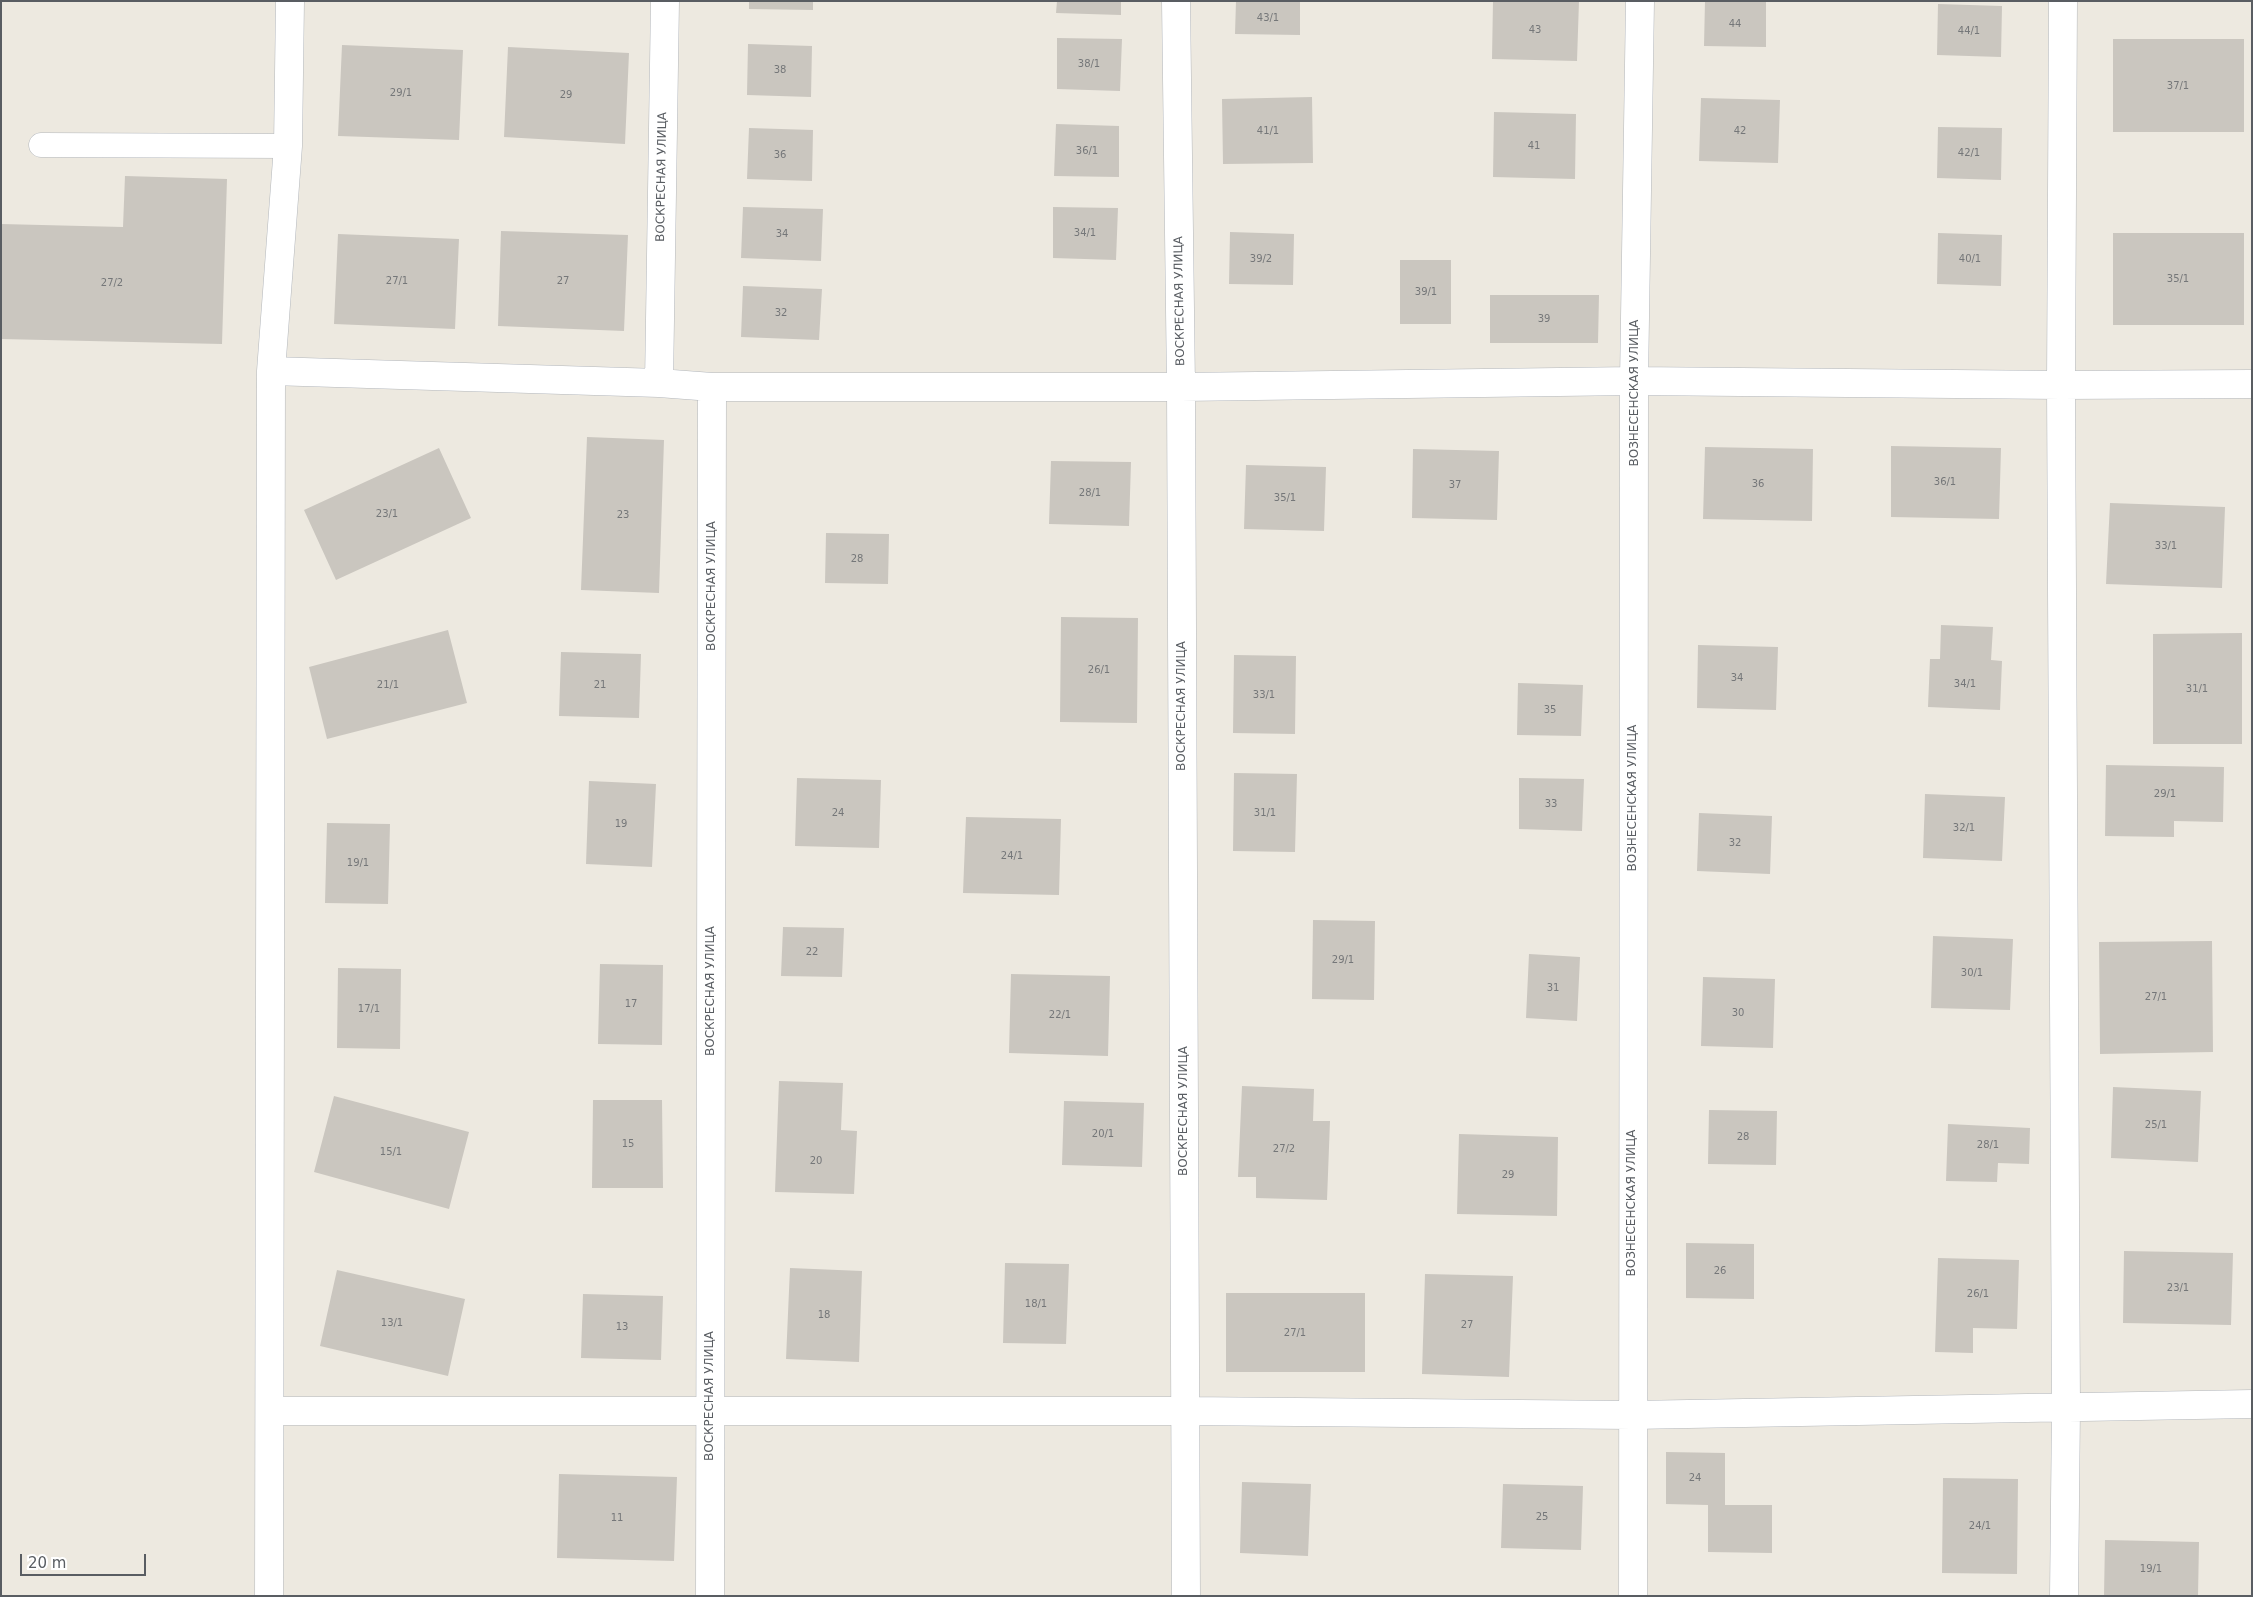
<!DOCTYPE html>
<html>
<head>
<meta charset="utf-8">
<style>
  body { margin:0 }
  #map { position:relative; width:2253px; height:1597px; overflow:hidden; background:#ede9e0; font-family:"DejaVu Sans",sans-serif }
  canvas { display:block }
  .frame { position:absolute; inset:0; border:2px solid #595d62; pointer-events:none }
  .scale { position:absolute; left:20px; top:1554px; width:126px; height:22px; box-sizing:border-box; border:2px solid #595d62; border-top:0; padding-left:6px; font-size:15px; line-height:18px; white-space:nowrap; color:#595d62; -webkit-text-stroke:4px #fff; paint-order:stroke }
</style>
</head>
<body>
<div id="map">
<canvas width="2253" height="1597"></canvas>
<div class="frame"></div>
<div class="scale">20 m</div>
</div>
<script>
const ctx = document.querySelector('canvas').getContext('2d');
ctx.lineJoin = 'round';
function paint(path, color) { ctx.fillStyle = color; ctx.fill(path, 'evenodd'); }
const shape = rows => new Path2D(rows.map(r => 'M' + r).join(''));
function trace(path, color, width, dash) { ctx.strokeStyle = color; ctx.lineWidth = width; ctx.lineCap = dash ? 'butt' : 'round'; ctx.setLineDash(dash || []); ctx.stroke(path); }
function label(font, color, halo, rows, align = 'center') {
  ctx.font = font + ' "DejaVu Sans",sans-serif'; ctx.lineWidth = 4; ctx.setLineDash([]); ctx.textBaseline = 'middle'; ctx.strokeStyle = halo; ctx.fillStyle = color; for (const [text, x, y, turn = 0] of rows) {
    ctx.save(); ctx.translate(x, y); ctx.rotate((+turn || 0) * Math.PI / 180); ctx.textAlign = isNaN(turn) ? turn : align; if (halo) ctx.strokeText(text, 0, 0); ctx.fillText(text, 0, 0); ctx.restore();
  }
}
const building = shape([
  [749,1,813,1,813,10,749,9],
  [1057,1,1121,1,1121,15,1056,13],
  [1236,1,1300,1,1300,35,1235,34],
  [1493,1,1579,1,1577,61,1492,59],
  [1705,1,1766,1,1766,47,1704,46],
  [1938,4,2002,6,2001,57,1937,55],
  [1057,38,1122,39,1120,91,1057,89],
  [2113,39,2244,39,2244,132,2113,132],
  [748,44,812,46,811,97,747,95],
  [342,45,463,50,459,140,338,136],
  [508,47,629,53,625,144,504,137],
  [1312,97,1313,163,1223,164,1222,99],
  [1701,98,1780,100,1778,163,1699,161],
  [1494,112,1576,114,1575,179,1493,177],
  [1056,124,1119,126,1119,177,1054,176],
  [1938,127,2002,128,2001,180,1937,178],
  [749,128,813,130,812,181,747,179],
  [125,176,227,179,222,344,1,339,1,224,123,227],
  [743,207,823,209,821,261,741,258],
  [1053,207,1118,208,1116,260,1053,258],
  [501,231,628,235,624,331,498,326],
  [1230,232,1294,234,1293,285,1229,284],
  [1938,233,2002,235,2001,286,1937,284],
  [2113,233,2244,233,2244,325,2113,325],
  [338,234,459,239,455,329,334,324],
  [1400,260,1451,260,1451,324,1400,324],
  [743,286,822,289,819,340,741,337],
  [1490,295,1599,295,1598,343,1490,343],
  [587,437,664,440,659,593,581,590],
  [1891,446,2001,448,1999,519,1891,517],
  [1705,447,1813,449,1812,521,1703,519],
  [439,448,471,518,336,580,304,510],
  [1413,449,1499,451,1497,520,1412,518],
  [1051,461,1131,462,1129,526,1049,524],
  [1246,465,1326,467,1324,531,1244,529],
  [2110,503,2225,507,2222,588,2106,584],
  [826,533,889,534,888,584,825,583],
  [1061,617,1138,618,1137,723,1060,722],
  [1941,625,1993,627,1991,660,2002,661,2000,710,1928,707,1930,659,1940,659],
  [448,630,467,703,327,739,309,667],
  [2242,633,2242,744,2153,744,2153,634],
  [1698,645,1778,647,1776,710,1697,708],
  [561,652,641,654,639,718,559,716],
  [1234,655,1296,656,1295,734,1233,733],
  [1518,683,1583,685,1581,736,1517,735],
  [2106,765,2224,767,2223,822,2174,821,2174,837,2105,836],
  [1234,773,1297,774,1295,852,1233,851],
  [797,778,881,780,879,848,795,846],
  [1519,778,1584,779,1582,831,1519,829],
  [589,781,656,784,652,867,586,864],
  [1925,794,2005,797,2002,861,1923,858],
  [1699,813,1772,816,1770,874,1697,871],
  [966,817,1061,819,1059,895,963,893],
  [327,823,390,824,388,904,325,903],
  [1313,920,1375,921,1374,1000,1312,999],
  [783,927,844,928,842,977,781,976],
  [1933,936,2013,939,2010,1010,1931,1008],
  [2212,941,2213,1052,2100,1054,2099,942],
  [1529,954,1580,957,1577,1021,1526,1018],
  [600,964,663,965,662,1045,598,1044],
  [338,968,401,969,400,1049,337,1048],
  [1011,974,1110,976,1108,1056,1009,1053],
  [1703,977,1775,979,1773,1048,1701,1046],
  [779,1081,843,1083,841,1130,857,1131,854,1194,775,1192],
  [1242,1086,1314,1089,1313,1121,1330,1121,1327,1200,1256,1198,1256,1177,1238,1177],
  [2113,1087,2201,1091,2198,1162,2111,1158],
  [334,1096,469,1132,449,1209,314,1172],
  [593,1100,662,1100,663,1188,592,1188],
  [1064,1101,1144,1103,1142,1167,1062,1165],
  [1709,1110,1777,1111,1776,1165,1708,1164],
  [1948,1124,2030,1128,2029,1164,1998,1163,1997,1182,1946,1181],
  [1459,1134,1558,1137,1557,1216,1457,1214],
  [1686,1243,1754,1244,1754,1299,1686,1298],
  [2124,1251,2233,1253,2231,1325,2123,1323],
  [1938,1258,2019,1260,2017,1329,1973,1328,1973,1353,1935,1352],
  [1005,1263,1069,1264,1066,1344,1003,1343],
  [790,1268,862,1271,859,1362,786,1359],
  [337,1270,465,1299,448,1376,320,1346],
  [1425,1274,1513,1276,1509,1377,1422,1374],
  [1226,1293,1365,1293,1365,1372,1226,1372],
  [583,1294,663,1296,661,1360,581,1358],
  [1666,1452,1725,1453,1725,1505,1772,1505,1772,1553,1708,1552,1708,1505,1666,1504],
  [559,1474,677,1477,674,1561,557,1558],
  [1943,1478,2018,1479,2017,1574,1942,1573],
  [1242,1482,1311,1484,1308,1556,1240,1553],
  [1503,1484,1583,1486,1581,1550,1501,1548],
  [2105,1540,2199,1542,2198,1596,2104,1596]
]);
const lane = shape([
  [41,145,288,146]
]);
const street = shape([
  [1176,1,1181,387,1186,1596],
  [2063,1,2061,385,2066,1409,2064,1596],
  [271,371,659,383,712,387,1181,387,1634,381,2061,385,2252,384],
  [659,383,665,1],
  [270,1411,1185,1411,1632,1415,2252,1404],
  [269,1596,271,371,288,146,290,1],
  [710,1596,712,387],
  [1633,1596,1634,381,1640,1]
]);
const numberNames = [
  ["43/1",1268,18],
  ["44",1735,24],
  ["43",1535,30],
  ["44/1",1969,31],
  ["38/1",1089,64],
  ["38",780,70],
  ["37/1",2178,86],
  ["29/1",401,93],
  ["29",566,95],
  ["41/1",1268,131],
  ["42",1740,131],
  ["41",1534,146],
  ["36/1",1087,151],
  ["42/1",1969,153],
  ["36",780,155],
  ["34/1",1085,233],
  ["34",782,234],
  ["39/2",1261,259],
  ["40/1",1970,259],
  ["35/1",2178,279],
  ["27/1",397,281],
  ["27",563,281],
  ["27/2",112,283],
  ["39/1",1426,292],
  ["32",781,313],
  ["39",1544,319],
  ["36/1",1945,482],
  ["36",1758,484],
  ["37",1455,485],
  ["28/1",1090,493],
  ["35/1",1285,498],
  ["23/1",387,514],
  ["23",623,515],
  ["33/1",2166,546],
  ["28",857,559],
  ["26/1",1099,670],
  ["34",1737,678],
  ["34/1",1965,684],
  ["21/1",388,685],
  ["21",600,685],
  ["31/1",2197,689],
  ["33/1",1264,695],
  ["35",1550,710],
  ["29/1",2165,794],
  ["33",1551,804],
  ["24",838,813],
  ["31/1",1265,813],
  ["19",621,824],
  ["32/1",1964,828],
  ["32",1735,843],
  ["24/1",1012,856],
  ["19/1",358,863],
  ["22",812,952],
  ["29/1",1343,960],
  ["30/1",1972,973],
  ["31",1553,988],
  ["27/1",2156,997],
  ["17",631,1004],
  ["17/1",369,1009],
  ["30",1738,1013],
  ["22/1",1060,1015],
  ["25/1",2156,1125],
  ["20/1",1103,1134],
  ["28",1743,1137],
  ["15",628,1144],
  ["28/1",1988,1145],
  ["27/2",1284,1149],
  ["15/1",391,1152],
  ["20",816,1161],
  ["29",1508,1175],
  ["26",1720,1271],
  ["23/1",2178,1288],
  ["26/1",1978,1294],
  ["18/1",1036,1304],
  ["18",824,1315],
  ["13/1",392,1323],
  ["27",1467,1325],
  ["13",622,1327],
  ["27/1",1295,1333],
  ["24",1695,1478],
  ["25",1542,1517],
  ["11",617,1518],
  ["24/1",1980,1526],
  ["19/1",2151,1569]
];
const streetNames = [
  ["ВОСКРЕСНАЯ УЛИЦА",662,177,-89],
  ["ВОСКРЕСНАЯ УЛИЦА",1180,301,-91],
  ["ВОЗНЕСЕНСКАЯ УЛИЦА",1635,393,-90],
  ["ВОСКРЕСНАЯ УЛИЦА",712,586,-90],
  ["ВОСКРЕСНАЯ УЛИЦА",1182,706,-90],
  ["ВОЗНЕСЕНСКАЯ УЛИЦА",1633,798,-90],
  ["ВОСКРЕСНАЯ УЛИЦА",711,991,-90],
  ["ВОСКРЕСНАЯ УЛИЦА",1184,1111,-90],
  ["ВОЗНЕСЕНСКАЯ УЛИЦА",1632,1203,-90],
  ["ВОСКРЕСНАЯ УЛИЦА",710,1396,-90]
];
paint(building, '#cac6bf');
trace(lane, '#b3b7bc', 25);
trace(street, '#b3b7bc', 29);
trace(lane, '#fff', 24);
trace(street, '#fff', 28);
label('10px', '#757779', null, numberNames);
label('12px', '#595d62', '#fff', streetNames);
</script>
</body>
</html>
